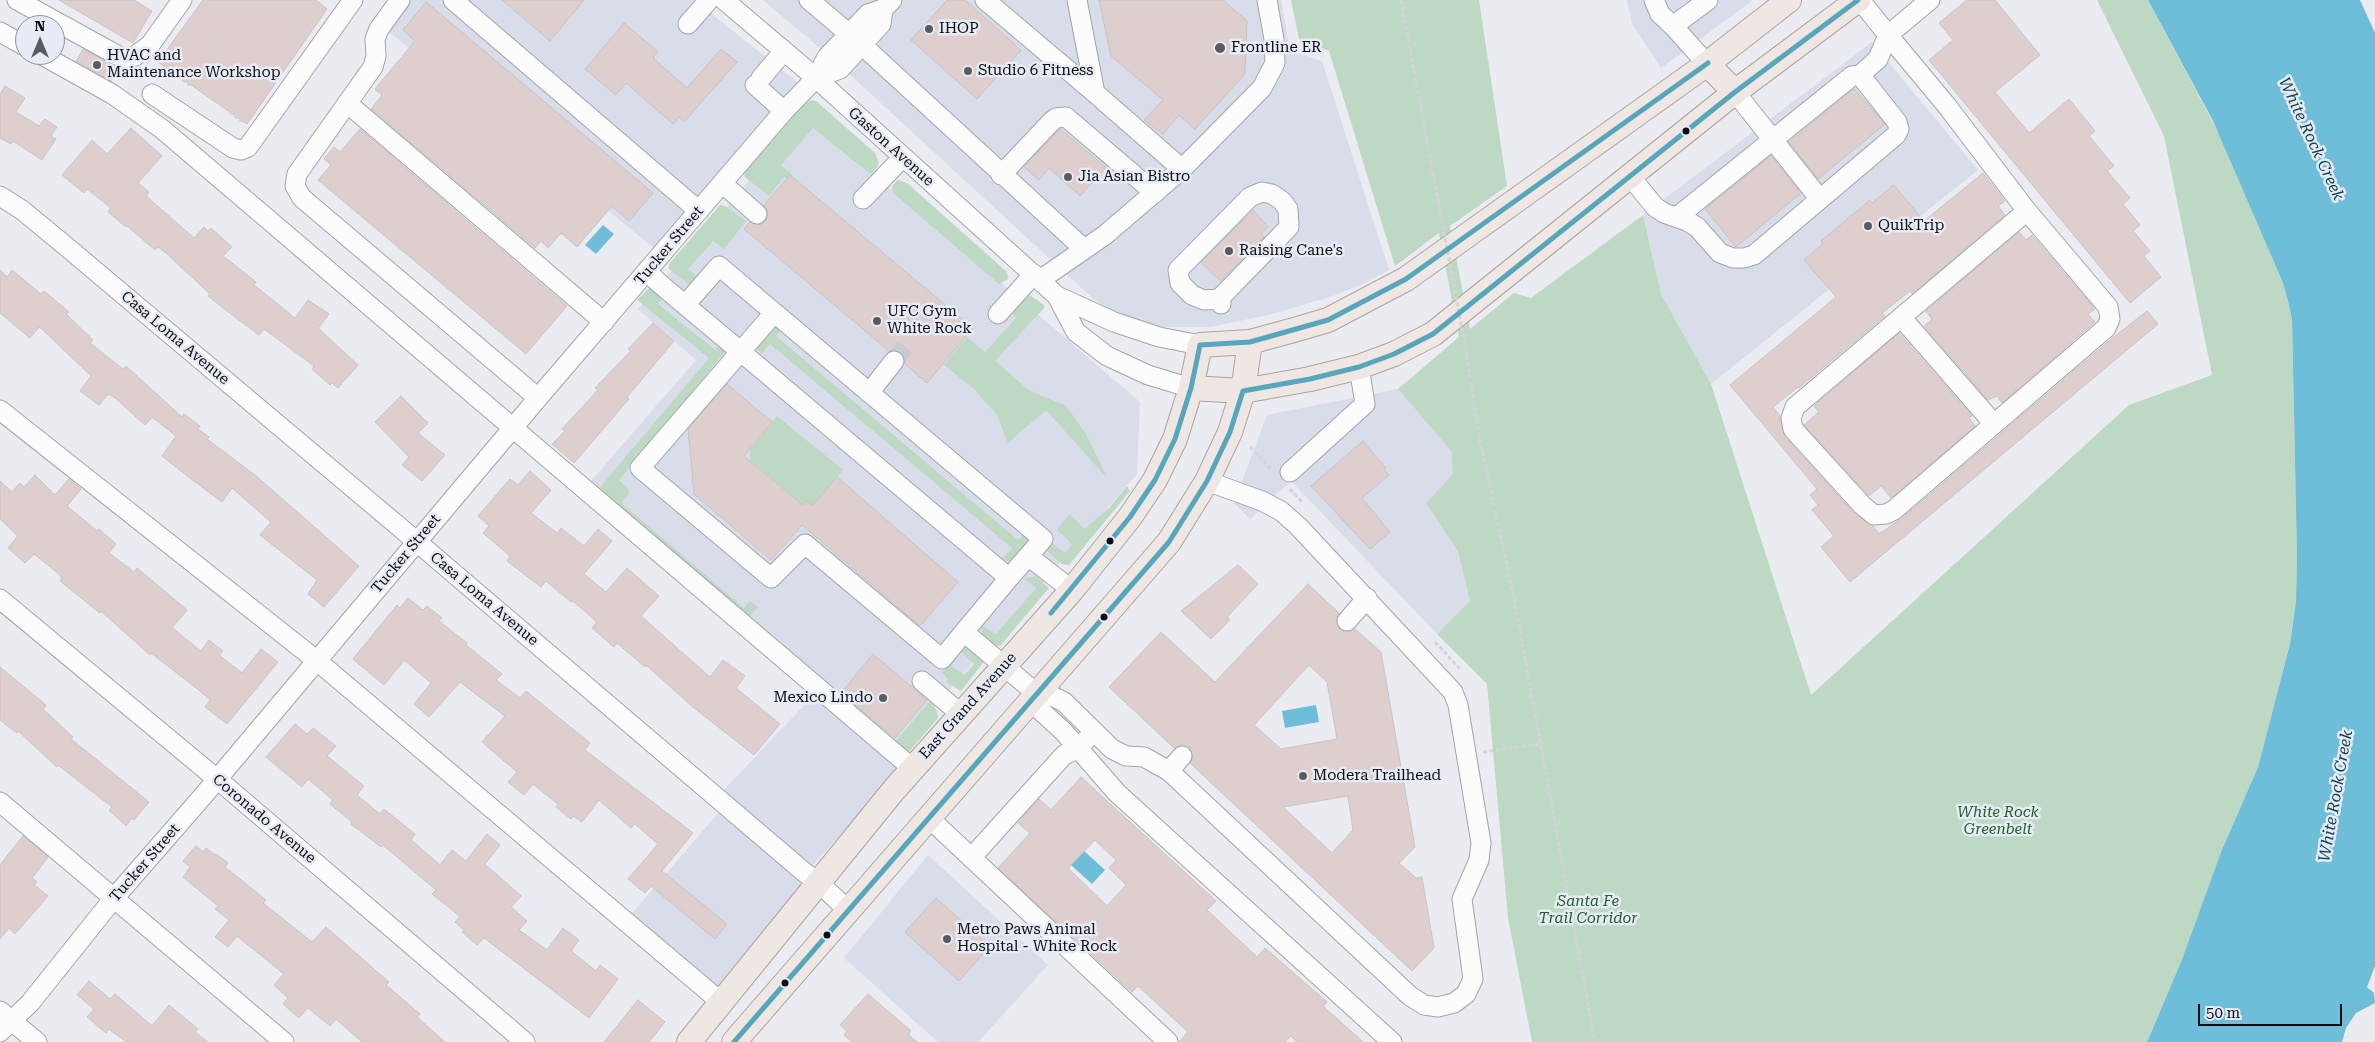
<!DOCTYPE html>
<html>
<head>
<meta charset="utf-8">
<style>
  body { margin:0 }
  #map { position:relative; width:2375px; height:1042px; overflow:hidden; background:#eaecf2; font-family:"Roboto Serif",serif }
  canvas { display:block }
  .north { position:absolute; left:15px; top:15px; width:50px; height:50px; box-sizing:border-box; background:#e7ebf5; border:1px solid #8f9299; border-radius:50%; rotate:0deg; font-size:14px; font-weight:700; line-height:20px; text-align:center; color:#0c0d10 }
  .north::after { content:''; display:block; margin:auto; width:18px; height:22px; background:#5a5b5f; clip-path:polygon(50% 0,100% 100%,50% 72%,0 100%) }
  .scale { position:absolute; left:2198px; top:1004px; width:144px; height:22px; box-sizing:border-box; border:2px solid #0c0d10; border-top:0; padding-left:6px; font-size:15px; line-height:18px; white-space:nowrap; color:#0c0d10; -webkit-text-stroke:4px #e7ebf5; paint-order:stroke }
</style>
</head>
<body>
<div id="map">
<canvas width="2375" height="1042"></canvas>
<div class="north">N</div>
<div class="scale">50 m</div>
</div>
<script>
const ctx = document.querySelector('canvas').getContext('2d');
ctx.lineJoin = 'round';
function paint(path, color) { ctx.fillStyle = color; ctx.fill(path, 'evenodd'); }
const shape = rows => new Path2D(rows.map(r => 'M' + r).join(''));
function trace(path, color, width, dash) { ctx.strokeStyle = color; ctx.lineWidth = width; ctx.lineCap = dash ? 'butt' : 'round'; ctx.setLineDash(dash || []); ctx.stroke(path); }
function label(font, color, halo, rows, align = 'center') {
  ctx.font = font + ' "Roboto Serif",serif'; ctx.lineWidth = 5; ctx.setLineDash([]); ctx.textBaseline = 'middle'; ctx.strokeStyle = halo; ctx.fillStyle = color; for (const [text, x, y, turn = 0] of rows) {
    ctx.save(); ctx.translate(x, y); ctx.rotate((+turn || 0) * Math.PI / 180); ctx.textAlign = isNaN(turn) ? turn : align; if (halo) ctx.strokeText(text, 0, 0); ctx.fillText(text, 0, 0); ctx.restore();
  }
}
const built = shape([
  [395,0,694,0,801,85,655,249,378,23],
  [763,0,1281,0,1290,51,1322,61,1389,270,1363,284,1333,296,1272,314,1211,327,1149,327,1109,311,1086,292,835,61],
  [1627,0,1753,0,1661,68,1632,24],
  [1872,42,1978,170,1711,384,1661,294,1643,215],
  [806,115,1140,402,1137,474,901,746,591,481,696,360,638,309],
  [1398,389,1451,451,1454,474,1426,503,1458,552,1470,601,1437,634,1291,481,1250,519,1234,503,1267,415],
  [816,693,902,766,805,874,717,797],
  [720,811,802,883,713,992,627,919],
  [928,855,1048,965,978,1042,938,1042,844,958]
]);
const green = shape([
  [1291,0,1479,0,1507,186,1450,226,1470,329,1514,293,1531,298,1643,215,1661,294,1711,384,1811,695,2129,405,2212,375,2164,136,2097,0,2148,0,2219,134,2283,283,2288,301,2292,319,2297,558,2296,601,2290,644,2258,767,2221,852,2181,962,2147,1042,1532,1042,1508,918,1487,684,1437,634,1470,601,1458,552,1426,503,1453,474,1451,451,1398,389,1459,337,1439,233,1395,266,1329,51,1299,39],
  [811,100,816,101,875,153,879,163,877,167,872,173,869,173,813,128,781,165,792,175,789,180,784,177,769,196,745,177,744,171,803,105],
  [898,180,907,183,1007,272,1008,279,999,284,893,193,892,186],
  [720,205,725,206,746,221,724,249,713,241,688,269,701,280,690,285,669,269,669,264],
  [652,285,666,294,658,304,715,350,724,341,728,348,619,480,629,490,629,493,621,503,744,608,750,601,758,607,747,619,597,491,709,358,637,300],
  [1028,294,1044,305,1044,308,995,361,1029,390,1066,406,1086,434,1107,478,1046,410,1008,443,997,415,973,388,944,365,967,337,985,352,1016,318,1010,311],
  [772,325,785,325,776,336,1018,540,1028,530,1031,539,1011,562,1002,559,1012,548,770,344,761,354,756,348],
  [777,416,843,470,809,510,750,460,750,450],
  [1127,486,1130,491,1069,565,1062,564,1044,548,1049,541,1065,553,1072,544,1057,530,1070,514,1084,529,1109,508],
  [1036,576,1049,588,1000,646,993,645,982,635,982,626,996,634,1036,588,1024,579],
  [761,629,896,741,930,701,937,711,938,718,908,753],
  [966,648,983,660,983,663,961,691,946,682,948,679,942,673,949,664,964,675,974,664,961,652]
]);
const water = shape([
  [2148,0,2360,0,2375,33,2375,966,2367,987,2374,993,2375,1003,2356,1013,2346,1028,2342,1042,2147,1042,2181,962,2221,852,2258,767,2290,644,2296,601,2297,558,2292,319,2288,301,2283,283,2213,121],
  [603,225,614,234,596,254,585,245],
  [1316,705,1319,722,1285,728,1282,711],
  [1084,851,1105,870,1092,884,1071,865]
]);
const building = shape([
  [59,0,134,0,152,11,133,43,59,0],
  [203,0,316,0,327,9,247,124,158,62,203,0],
  [502,0,584,0,550,41,502,0],
  [947,0,965,0,1021,50,977,99,911,40,947,0],
  [1099,0,1223,0,1247,21,1245,74,1195,129,1179,115,1163,134,1144,120,1163,100,1111,56,1099,0],
  [1967,0,1995,0,2040,55,1995,92,2029,133,2069,99,2095,131,2089,136,2114,166,2107,171,2130,198,2123,204,2140,225,2133,231,2150,251,2144,256,2161,277,2130,303,1929,60,1953,40,1939,23,1967,0],
  [426,2,653,193,629,221,612,206,577,247,561,233,548,248,541,241,535,248,371,109,382,95,375,89,415,41,403,30,426,2],
  [624,23,658,52,653,58,687,88,721,49,737,62,684,122,679,117,673,124,626,83,616,95,585,69,624,23],
  [83,49,118,68,111,81,76,61,83,49],
  [5,86,25,98,16,112,39,126,45,119,57,127,51,136,56,139,42,160,13,141,11,144,0,138,0,95,5,86],
  [1854,89,1885,124,1818,179,1789,142,1854,89],
  [131,128,162,156,138,183,149,192,146,196,194,238,204,227,208,231,211,228,232,247,223,256,256,282,254,285,295,318,308,300,329,314,318,328,358,365,338,388,332,383,330,385,312,369,314,366,264,329,259,335,231,314,208,296,210,294,166,253,158,247,155,250,127,226,126,227,108,212,111,208,87,189,84,193,62,175,92,140,107,154,131,128],
  [360,129,567,306,526,354,318,180,331,165,324,159,334,147,340,152,360,129],
  [1060,129,1106,167,1080,196,1049,168,1039,180,1024,167,1060,129],
  [1771,156,1801,193,1736,247,1705,209,1771,156],
  [1983,173,2005,201,1998,206,2005,215,1912,294,1910,291,1882,313,1885,316,1799,388,1798,387,1773,407,1780,416,1785,437,1855,514,1872,525,1879,534,1901,519,2110,340,2147,311,2158,324,1850,582,1821,547,1834,536,1812,510,1818,505,1810,495,1817,489,1730,385,1836,297,1804,260,1823,244,1821,241,1870,200,1872,203,1894,185,1924,221,1983,173],
  [790,175,973,328,927,383,905,364,905,357,901,352,895,350,889,351,744,229,750,222,760,225,766,221,768,211,764,205,790,175],
  [1253,210,1268,227,1261,234,1264,237,1220,281,1201,262,1253,210],
  [2019,232,2026,240,2032,235,2095,309,2088,314,2095,322,2002,403,1997,396,1988,400,1924,326,1932,319,1926,311,2019,232],
  [0,270,7,277,12,270,41,294,44,291,69,312,66,314,93,340,90,343,123,369,126,366,182,417,184,414,200,426,198,429,209,437,207,439,255,475,359,566,324,607,308,594,317,580,260,535,271,522,232,488,222,502,191,479,162,456,176,436,152,417,145,425,114,397,108,394,99,405,80,391,91,376,43,330,39,327,30,338,0,313,0,270],
  [653,323,674,341,627,397,629,399,574,463,552,444,565,431,562,429,598,390,595,388,631,351,628,349,653,323],
  [1899,333,1972,416,1969,418,1975,426,1891,498,1881,486,1869,496,1804,425,1819,412,1814,406,1899,333],
  [727,384,772,422,744,456,803,505,807,501,813,505,837,477,958,582,920,626,802,525,771,560,694,494,688,429,727,384],
  [401,396,428,423,418,433,445,455,422,481,402,465,409,457,375,422,401,396],
  [1363,441,1386,468,1384,470,1389,475,1362,498,1390,532,1370,549,1311,486,1363,441],
  [530,471,551,490,531,513,557,533,561,528,584,546,598,529,612,541,584,574,606,592,627,568,659,596,641,616,710,677,723,660,745,676,736,688,780,724,754,755,694,708,646,665,645,667,617,643,614,647,592,628,597,622,573,601,571,602,546,581,541,587,507,561,510,556,483,533,489,526,478,516,510,479,518,485,530,471],
  [35,475,55,495,69,479,81,489,67,506,97,531,99,529,116,544,109,553,134,572,137,568,187,610,172,628,201,651,209,640,223,651,219,655,242,673,261,649,278,662,227,724,205,707,210,700,200,691,151,653,150,655,101,611,100,613,60,581,62,579,59,574,34,554,25,563,8,548,18,536,0,519,0,481,12,492,20,483,24,487,35,475],
  [1238,565,1258,584,1227,617,1230,620,1211,639,1181,611,1238,565],
  [1308,584,1339,613,1336,619,1339,629,1345,632,1355,629,1381,652,1415,847,1399,863,1416,878,1422,877,1434,948,1412,971,1190,763,1193,758,1190,748,1184,745,1174,748,1109,687,1161,632,1215,682,1308,584],
  [1309,665,1327,682,1337,739,1281,749,1254,725,1309,665],
  [1348,796,1353,830,1332,853,1283,807,1348,796],
  [408,598,423,610,427,606,442,618,439,621,467,643,466,645,502,674,496,680,520,698,526,691,590,743,585,750,693,833,662,871,727,924,715,939,651,886,645,893,628,879,658,844,635,824,631,828,599,800,582,822,573,816,571,819,556,807,558,804,533,784,524,795,508,782,517,772,482,742,505,716,460,682,429,717,414,704,431,683,404,660,384,685,353,659,397,605,400,608,408,598],
  [873,654,927,700,895,738,841,693,873,654],
  [0,667,46,705,43,709,73,737,71,739,149,802,134,820,132,818,126,826,109,810,112,807,58,765,57,767,18,731,17,733,0,720,0,667],
  [295,724,307,734,313,728,336,746,327,756,364,786,357,795,380,814,384,809,415,834,411,840,440,865,452,850,466,861,487,834,500,845,485,864,521,896,511,907,527,921,519,930,547,950,563,928,579,940,571,951,596,971,600,965,618,979,589,1018,484,938,477,945,462,932,464,930,455,922,460,916,432,894,436,890,383,845,381,847,351,824,352,822,330,804,333,800,308,779,302,787,266,757,295,724],
  [1081,777,1216,901,1207,910,1257,957,1265,948,1327,1002,1323,1006,1363,1042,1297,1042,1291,1036,1285,1042,1179,1042,1188,1032,1138,986,1132,992,998,868,1030,833,1018,823,1039,799,1051,810,1081,777],
  [1095,840,1116,860,1109,868,1126,885,1107,906,1068,868,1095,840],
  [23,836,48,857,32,878,37,882,34,885,48,896,15,934,9,928,0,939,0,865,23,836],
  [196,846,203,852,206,848,215,855,216,854,228,863,225,867,266,900,263,903,312,942,326,927,389,982,386,985,420,1014,417,1017,445,1042,362,1042,336,1019,330,1026,308,1008,299,1018,283,1004,288,998,274,985,284,974,237,936,228,947,215,937,229,920,215,909,218,906,183,877,190,867,183,861,196,846],
  [936,898,990,946,959,981,905,932,936,898],
  [89,981,110,999,115,994,152,1026,169,1005,198,1029,195,1032,208,1042,126,1042,109,1029,106,1033,87,1017,94,1009,77,995,89,981],
  [868,994,911,1031,908,1034,917,1042,852,1042,844,1035,847,1031,840,1025,868,994],
  [638,1000,665,1022,649,1042,604,1042,638,1000]
]);
const minorTunnel = shape([
  [894,361,905,347]
]);
const path = shape([
  [1401,0,1438,200],
  [293,22,306,32,305,34],
  [186,26,189,27,198,22],
  [208,31,222,40],
  [258,66,261,80,269,86],
  [267,71,275,77],
  [177,76,190,85],
  [229,112,242,121],
  [1467,356,1479,436,1514,598,1595,1042],
  [1250,447,1272,470],
  [1290,489,1303,503],
  [1435,642,1461,670],
  [1483,752,1539,744]
]);
const minor = shape([
  [17,0,124,59,135,56,150,45,182,0],
  [400,0,379,29,375,39,376,56,373,67,297,174,295,186,302,198,538,398],
  [453,0,699,211],
  [724,0,816,78,1057,296,1114,322,1159,337,1200,345],
  [809,0,848,33],
  [985,0,1095,93],
  [1077,0,1095,93,1182,169],
  [1654,0,1660,14,1673,26],
  [1930,0,1888,35,1947,106,2027,211,2108,307,2110,319,2106,328,1894,510,1886,514,1874,515,1862,505,1793,429,1791,418,1795,407,2027,211],
  [688,24,709,0],
  [0,32,25,46],
  [862,45,1084,249],
  [42,55,112,94,162,129,912,768],
  [1707,64,1673,26,1708,0],
  [761,78,784,51],
  [816,78,840,69,881,24,883,9],
  [755,85,784,111],
  [1735,92,1819,198],
  [152,94,233,148,241,150,248,147,353,0],
  [347,103,604,322],
  [1001,175,1052,121,1056,118,1066,117,1155,193],
  [1630,176,1655,207,1664,213,1687,221,1697,227,1720,253,1733,258,1744,258,1754,255,1896,135,1899,129,1897,122,1860,75,1878,59,1888,35,1860,0],
  [722,183,757,214],
  [0,196,22,210,68,248,403,530,804,872,819,883,849,911],
  [863,199,902,158],
  [1677,217,1852,76,1860,75],
  [647,272,659,283,685,305,740,351,1009,578,1043,539,719,266,685,305],
  [1040,280,1105,235,1182,169,1262,88,1275,63,1274,39,1267,0],
  [1057,296,1076,332,1107,356,1148,375,1191,388],
  [1219,299,1204,300,1192,295,1180,283,1178,270,1250,197,1262,192,1272,194,1282,201,1288,209,1289,227,1219,299,1221,304],
  [774,313,640,468,771,578,805,544,942,659,964,632],
  [998,314,1034,274],
  [1901,317,1994,424],
  [869,393,894,361],
  [0,410,316,660,721,1002],
  [1290,472,1365,404,1359,367],
  [1028,556,1072,590],
  [1009,578,964,632,1037,694,1052,696,1064,702,1112,749,1126,756,1144,757,1169,771,1410,996,1424,1005,1438,1007,1454,1003,1466,994,1473,979,1462,899,1479,860,1481,843,1458,705,1453,692,1298,526,1281,511,1262,501,1207,481],
  [0,599,229,789,525,1042],
  [1347,621,1367,598],
  [922,681,962,715],
  [1037,694,1041,711,1063,731,1117,793,1392,1042],
  [1169,771,1182,756],
  [0,802,284,1042],
  [929,818,1168,1042],
  [971,858,1064,755,1077,749,1086,740],
  [0,1011,37,1042],
  [0,1032,30,1003,114,898,203,796,538,398,784,111,816,78,827,57,868,14,883,9,892,0]
]);
const major = shape([
  [1707,64,1735,92],
  [1191,388,1243,391,1310,379,1359,367,1394,354,1433,334,1735,92,1858,0],
  [689,1042,893,791,1072,590,1130,517,1155,480,1175,439,1191,388,1200,345,1250,342,1294,330,1328,320,1406,279,1707,64,1789,0],
  [734,1042,1169,542,1207,481,1230,432,1243,391,1250,342]
]);
const pathBridge = shape([
  [1438,200,1467,356]
]);
const bus1 = shape([
  [1051,613,1130,517,1155,480,1175,439,1191,388,1200,345,1250,342,1328,320,1406,279,1708,63],
  [734,1042,1169,542,1207,481,1230,432,1243,391,1310,379,1359,367,1394,354,1433,334,1735,92,1858,0]
]);
const markers = [
  [929,29,5,"#5a5b5f"],
  [1220,48,6,"#5a5b5f"],
  [97,65,5,"#5a5b5f"],
  [968,71,5,"#5a5b5f"],
  [1686,131,4.5,"#0c0d10"],
  [1068,177,5,"#5a5b5f"],
  [1868,226,5,"#5a5b5f"],
  [1229,251,5,"#5a5b5f"],
  [877,321,5,"#5a5b5f"],
  [1110,541,4.5,"#0c0d10"],
  [1104,617,4.5,"#0c0d10"],
  [883,698,5,"#5a5b5f"],
  [1303,776,5,"#5a5b5f"],
  [827,935,4.5,"#0c0d10"],
  [947,939,5,"#5a5b5f"],
  [785,983,4.5,"#0c0d10"]
];
const poiNames = [
  ["IHOP",939,29],
  ["Frontline ER",1231,48],
  ["HVAC and",107,56],
  ["Maintenance Workshop",107,73],
  ["Studio 6 Fitness",978,71],
  ["Jia Asian Bistro",1078,177],
  ["QuikTrip",1878,226],
  ["Raising Cane's",1239,251],
  ["UFC Gym",887,312],
  ["White Rock",887,329],
  ["Mexico Lindo",873,698,"right"],
  ["Modera Trailhead",1313,776],
  ["Metro Paws Animal",957,930],
  ["Hospital - White Rock",957,947]
];
const streetNames = [
  ["Gaston Avenue",891,147,42],
  ["Tucker Street",669,246,-50],
  ["Casa Loma Avenue",175,338,40],
  ["Tucker Street",406,554,-50],
  ["Casa Loma Avenue",484,599,40],
  ["East Grand Avenue",968,706,-48],
  ["Coronado Avenue",264,819,40],
  ["Tucker Street",145,863,-49]
];
const parkNames = [
  ["White Rock",1998,813],
  ["Greenbelt",1998,830],
  ["Santa Fe",1588,902],
  ["Trail Corridor",1588,919]
];
const waterNames = [
  ["White Rock Creek",2311,139,65],
  ["White Rock Creek",2336,796,-80]
];
paint(built, '#d9dde9');
paint(green, '#bed9c3');
paint(water, '#6ebeda');
paint(building, '#dececd');
trace(building, '#c5c4c6', 1);
trace(minorTunnel, '#c9cbd0', 19, [19, 9]);
trace(minor, '#a2a4a8', 21);
trace(major, '#b0a39d', 26);
trace(path, '#d2d3d5', 3, [4, 2.5]);
trace(minor, '#fcfcfd', 19);
trace(major, '#eee7e3', 24);
trace(pathBridge, '#d2d3d5', 3, [4, 2.5]);
trace(bus1, '#58a6bc', 5);
for (const [x, y, r, color] of markers) { const dot = new Path2D(); dot.arc(x, y, r, 0, 2 * Math.PI); ctx.fillStyle = color; ctx.fill(dot); trace(dot, '#e7ebf5', 2); }
label('15px', '#0c0d10', '#e7ebf5', poiNames, 'left');
label('15px', '#0c0d10', '#e7ebf5', streetNames);
label('italic 15px', '#1d6126', '#e7ebf5', parkNames);
label('italic 16px', '#0a3c4b', '#e7ebf5', waterNames);
</script>
</body>
</html>
